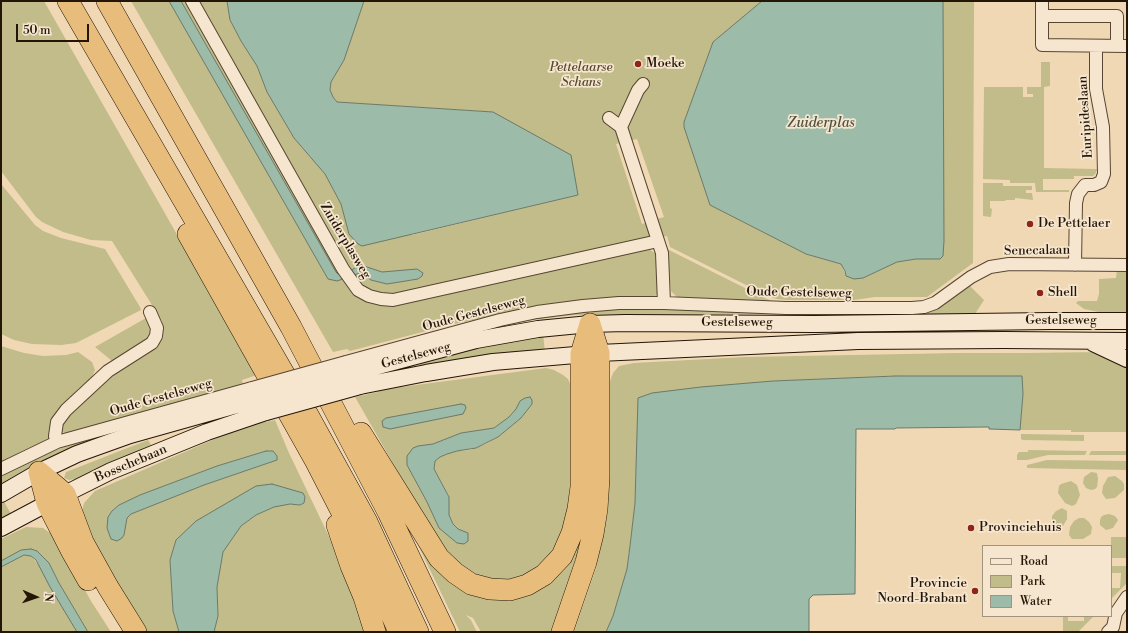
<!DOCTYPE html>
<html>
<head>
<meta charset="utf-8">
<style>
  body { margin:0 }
  #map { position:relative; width:1128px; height:633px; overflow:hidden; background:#f1d8b5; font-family:"Libre Bodoni",serif }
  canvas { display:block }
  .frame { position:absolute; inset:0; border:2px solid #241607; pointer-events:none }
  .legend { position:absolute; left:982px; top:545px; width:130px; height:72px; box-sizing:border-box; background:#f6e6cf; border:1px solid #a2937f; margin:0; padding:5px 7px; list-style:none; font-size:12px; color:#241607 }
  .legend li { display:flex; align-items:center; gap:8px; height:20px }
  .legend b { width:20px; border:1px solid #a2937f }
  .north { position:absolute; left:16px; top:577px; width:40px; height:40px; -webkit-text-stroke:3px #f6e6cf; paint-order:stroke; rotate:92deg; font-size:11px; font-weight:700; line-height:16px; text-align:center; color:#241607 }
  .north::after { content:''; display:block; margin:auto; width:14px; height:18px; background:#241607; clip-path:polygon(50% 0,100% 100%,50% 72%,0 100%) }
  .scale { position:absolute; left:16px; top:24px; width:73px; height:18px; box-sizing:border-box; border:2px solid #241607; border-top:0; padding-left:5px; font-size:12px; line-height:14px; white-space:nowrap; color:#241607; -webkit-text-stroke:3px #f6e6cf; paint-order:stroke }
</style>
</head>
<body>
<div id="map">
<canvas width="1128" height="633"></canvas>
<div class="frame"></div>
<ul class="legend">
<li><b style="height:5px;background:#f6e6cf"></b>Road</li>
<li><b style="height:11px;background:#c1bc89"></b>Park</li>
<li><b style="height:11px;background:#9cbba8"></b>Water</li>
</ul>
<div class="north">N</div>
<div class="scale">50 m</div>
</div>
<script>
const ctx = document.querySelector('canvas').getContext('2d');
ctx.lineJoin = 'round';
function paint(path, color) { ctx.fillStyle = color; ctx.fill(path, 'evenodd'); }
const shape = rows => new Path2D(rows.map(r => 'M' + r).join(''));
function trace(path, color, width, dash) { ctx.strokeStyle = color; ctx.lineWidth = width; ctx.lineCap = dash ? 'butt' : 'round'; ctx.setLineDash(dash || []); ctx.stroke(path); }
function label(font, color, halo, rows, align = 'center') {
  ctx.font = font + ' "Libre Bodoni",serif'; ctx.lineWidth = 3.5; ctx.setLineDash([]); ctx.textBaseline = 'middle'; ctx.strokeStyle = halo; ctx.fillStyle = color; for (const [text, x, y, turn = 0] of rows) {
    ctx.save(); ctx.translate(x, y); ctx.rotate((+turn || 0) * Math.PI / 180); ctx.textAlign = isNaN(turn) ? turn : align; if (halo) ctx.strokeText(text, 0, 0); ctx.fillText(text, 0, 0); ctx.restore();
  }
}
const green = shape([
  [1,1,44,1,257,375,242,380,243,385,65,433,62,432,62,423,94,388,145,351,158,346,161,337,162,321,112,241,91,240,63,232,42,222,36,217,1,171],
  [131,1,169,1,328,279,344,278,368,298,648,248,657,255,660,294,652,297,499,315,449,325,350,351,347,349,333,352],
  [181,1,188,1,341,273,338,274,333,269],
  [195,1,227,1,230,20,241,41,257,66,267,92,294,138,325,174,341,204,349,234,412,235,578,195,493,112,337,102,333,97,330,90,331,82,344,60,364,1,762,1,713,42,684,122,684,127,710,205,806,254,841,264,846,276,863,278,897,262,916,259,940,259,943,256,943,1,974,1,973,263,927,297,875,297,854,300,788,300,776,299,764,294,670,247,667,236,663,237,657,219,664,217,637,139,616,144,642,224,648,222,650,235,646,239,382,297,359,285,352,276,360,273,371,280,391,272,382,272,364,266,349,271],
  [1041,62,1050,62,1050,86,1044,87,1044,168,1097,169,1096,173,1093,176,1074,176,1074,179,1043,179,1043,190,1069,190,1069,192,1036,192,1035,183,1010,183,1010,180,983,179,984,87,1023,87,1023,97,1033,97,1033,94,1027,94,1027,87,1041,87],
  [983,183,1003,183,1003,186,1032,186,1032,190,1026,190,1026,193,1032,193,1033,200,1015,198,1015,200,1006,200,1005,201,990,201,990,208,992,209,991,217,983,216],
  [1,184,35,225,43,231,61,238,105,249,140,307,141,310,76,343,61,345,32,344,14,340,1,334],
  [667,249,767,299,776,303,677,297,671,291],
  [1117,269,1127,269,1127,315,1113,315,1084,309,1076,303,1078,301,1097,301,1099,294,1099,279,1116,278],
  [969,285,984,300,975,314,923,314],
  [606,307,792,314,574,315,506,323],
  [146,318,153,328,152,337,112,361,95,347],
  [543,334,545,352,421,368,419,361,471,347],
  [1,346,24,353,43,356,66,355,78,352,92,362,95,370,92,377,78,389,60,409,52,435,49,439,22,451,1,463],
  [1103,352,1127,362,1127,432,1071,432,1071,430,1020,430,1023,394,1021,376,896,376,773,381,636,472,635,503,627,569,613,616,606,632,574,632,596,568,603,537,608,510,609,476,609,384,613,373,619,366,634,363,745,357,959,353,1025,353],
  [546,368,554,370,563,375,568,379,571,386,571,473,568,506,564,530,553,552,539,568,525,577,509,581,492,580,474,575,445,551,430,528,355,397,378,392,378,390],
  [520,401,532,404,521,418,498,437,486,444,470,450,457,451,447,454,440,457,435,461,434,469,449,496,449,515,453,524,458,529,439,528,427,502,407,465,418,446,433,444,461,433,494,428,509,417,516,409],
  [265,420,266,422,275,420,289,453,345,570,367,632,214,632,218,616,217,587,223,552,241,526,256,515,274,507,290,504,301,505,304,503,305,497,303,493,176,540,170,560,173,611,179,632,144,632,105,570,82,511,84,503,95,491,226,434],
  [266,451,270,451,277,460,204,485,131,514,127,518,124,535,112,511,119,505,140,495,217,466],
  [110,433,39,464,1,487,1,475,53,451],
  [1021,434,1084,435,1084,441,1023,440,1021,439],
  [148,440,151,445,77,479,69,480,64,478,66,472],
  [1028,450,1087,451,1085,455,1048,455,1027,460,1017,460,1017,455,1019,452,1028,452],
  [1091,451,1127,451,1127,455,1089,455],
  [1047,460,1127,461,1127,470,1027,468,1027,465],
  [1091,472,1097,473,1098,479,1097,487,1095,489,1091,490,1086,488,1083,483,1084,477],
  [1115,476,1122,481,1124,484,1124,490,1115,498,1106,499,1102,493,1103,486,1108,477],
  [1071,481,1077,485,1080,495,1076,504,1072,506,1065,503,1058,493,1059,486,1061,484],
  [2,498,11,514,1,520,1,499],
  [1062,508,1067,511,1067,519,1063,526,1057,526,1052,522,1052,516,1056,511],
  [590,509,557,632,481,632,473,618,466,615,471,620,477,632,460,632,418,545,436,568,529,589],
  [1109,514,1115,516,1118,520,1113,528,1106,530,1100,525,1100,520,1101,517,1104,515],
  [1079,518,1084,518,1089,522,1092,527,1091,534,1083,539,1072,539,1069,535,1070,527,1074,521],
  [26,527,43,528,50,533,58,541,91,601,111,632,88,632,59,583,49,563,37,551,1,561,1,539],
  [1111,537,1127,537,1127,558,1111,558],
  [24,555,31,556,40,567,77,632,1,632,1,567],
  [1111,566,1127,566,1127,583,1111,599,1111,581,1112,588,1120,588,1121,573,1111,573],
  [1063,616,1068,616,1068,621,1084,621,1084,617,1094,616,1078,632,1055,632,1056,631,1063,631]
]);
const water = shape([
  [169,1,181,1,336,272,338,274,352,270,356,267,364,266,382,272,417,269,423,273,422,276,418,279,387,284,371,280,360,273,337,281,328,279,169,1],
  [227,1,364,1,344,60,331,82,330,90,333,97,337,102,493,112,571,155,578,195,362,246,358,244,349,234,341,204,325,174,294,138,267,92,257,66,241,41,230,20,227,1],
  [762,1,943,1,944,241,943,256,940,259,916,259,897,262,863,278,854,279,846,276,845,271,841,264,806,254,710,205,684,127,684,122,713,42,762,1],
  [896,376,1022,376,1023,394,1020,430,989,429,989,427,896,428,895,429,856,429,855,594,813,595,809,599,809,632,606,632,613,616,627,569,630,546,635,503,638,398,652,393,701,387,773,381,896,376],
  [530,397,532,400,532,404,521,418,498,437,476,448,457,451,447,454,440,457,435,461,434,469,449,497,449,515,453,524,458,529,468,533,468,541,464,544,457,543,439,528,427,502,407,465,407,456,413,448,418,446,433,444,461,433,494,428,509,417,516,409,520,401,525,398,530,397],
  [461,404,465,405,466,408,463,414,390,429,383,427,382,421,386,418,461,404],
  [266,451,273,451,277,456,277,460,204,485,131,514,127,518,124,535,122,538,117,541,111,539,107,528,108,517,112,511,119,505,140,495,217,466,266,451],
  [272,484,303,493,305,497,304,503,300,505,290,504,274,507,256,515,241,526,223,552,217,587,218,616,214,632,179,632,173,611,170,560,176,540,196,521,256,486,272,484],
  [31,549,37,551,49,563,59,583,88,632,77,632,50,587,36,560,31,556,24,555,1,567,1,561,21,550,31,549]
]);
const street = shape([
  [192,1,343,269,358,290,369,296,381,299,393,300,658,241],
  [1042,1,1042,45,1127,46],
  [1042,16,1117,16,1117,46],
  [609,118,621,127,662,253,664,303],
  [621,127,638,90,643,84],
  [1075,265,1076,203,1078,194,1085,185,1094,185,1101,182,1104,174,1103,127,1096,89,1096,46],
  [346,362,500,320,537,312,583,306,619,303,664,303,786,308,912,308,924,307,935,303,971,277,990,267,1009,264,1127,265],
  [57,442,55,436,57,422,66,410,108,371,152,343,156,336,157,328,150,312],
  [1,469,57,442,252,388],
  [1108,632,1113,627,1116,613,1127,597]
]);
const secondary = shape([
  [1093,343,1127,359],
  [352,373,476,340,538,329,590,324,625,323,815,324,1050,321,1127,321],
  [360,386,426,373,493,362,599,353,858,341,1004,340,1127,341],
  [1,494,39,472,77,454,130,435,258,399],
  [1,528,65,494,111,471,207,432,266,412]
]);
const highway = shape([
  [68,1,308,415,366,520,418,632],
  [107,1,291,327,388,512,445,632],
  [188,234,315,460,375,577,399,632],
  [361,433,439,558,455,573,471,584,490,589,510,590,527,585,544,575,562,556,572,533,578,509,581,487,581,354,590,324],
  [39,472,65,494,83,542,108,587,136,632],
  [39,472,47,503,71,550,88,580],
  [337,525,351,566,364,597,375,632],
  [562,632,586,562,593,534,597,509,599,478,599,353,590,324]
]);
const streetBridge = shape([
  [252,388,346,362]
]);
const secondaryBridge = shape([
  [258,399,352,373],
  [266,412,360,386]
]);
const markers = [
  [638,64,4,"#8f2418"],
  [1030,224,4,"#8f2418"],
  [1040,293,4,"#8f2418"],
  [971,528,4,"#8f2418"],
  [975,591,4,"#8f2418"]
];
const poiNames = [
  ["Moeke",646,64],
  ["De Pettelaer",1038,224],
  ["Shell",1048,293],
  ["Provinciehuis",979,528],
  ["Provincie",967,584,"right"],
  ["Noord-Brabant",967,599,"right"]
];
const parkNames = [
  ["Pettelaarse",581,68],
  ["Schans",581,83]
];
const streetNames = [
  ["Euripideslaan",1086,117,-94],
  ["Zuiderplasweg",345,241,59],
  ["Senecalaan",1037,251,-1],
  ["Oude Gestelseweg",799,293,1],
  ["Oude Gestelseweg",474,314,-15],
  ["Gestelseweg",1061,321],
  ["Gestelseweg",737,323],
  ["Gestelseweg",416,356,-15],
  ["Oude Gestelseweg",161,398,-16],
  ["Bosschebaan",131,464,-23]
];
const waterNames = [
  ["Zuiderplas",821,124]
];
paint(green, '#c1bc89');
paint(water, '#9cbba8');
trace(water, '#6c7968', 1);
trace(street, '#574632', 14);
trace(secondary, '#241607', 18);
trace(highway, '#241607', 22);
trace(street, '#f6e6cf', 12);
trace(secondary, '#f6e6cf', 16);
trace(highway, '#e8bc7a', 21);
trace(streetBridge, '#574632', 14, []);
trace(secondaryBridge, '#241607', 18, []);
trace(streetBridge, '#f6e6cf', 12);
trace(secondaryBridge, '#f6e6cf', 16);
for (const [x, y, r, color] of markers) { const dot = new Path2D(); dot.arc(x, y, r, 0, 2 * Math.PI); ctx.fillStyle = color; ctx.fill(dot); trace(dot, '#f6e6cf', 1.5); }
label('13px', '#241607', '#f6e6cf', poiNames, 'left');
label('italic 13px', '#53482e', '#f6e6cf', parkNames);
label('13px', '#241607', '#f6e6cf', streetNames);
label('italic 14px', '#4e503f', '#f6e6cf', waterNames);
</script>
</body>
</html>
